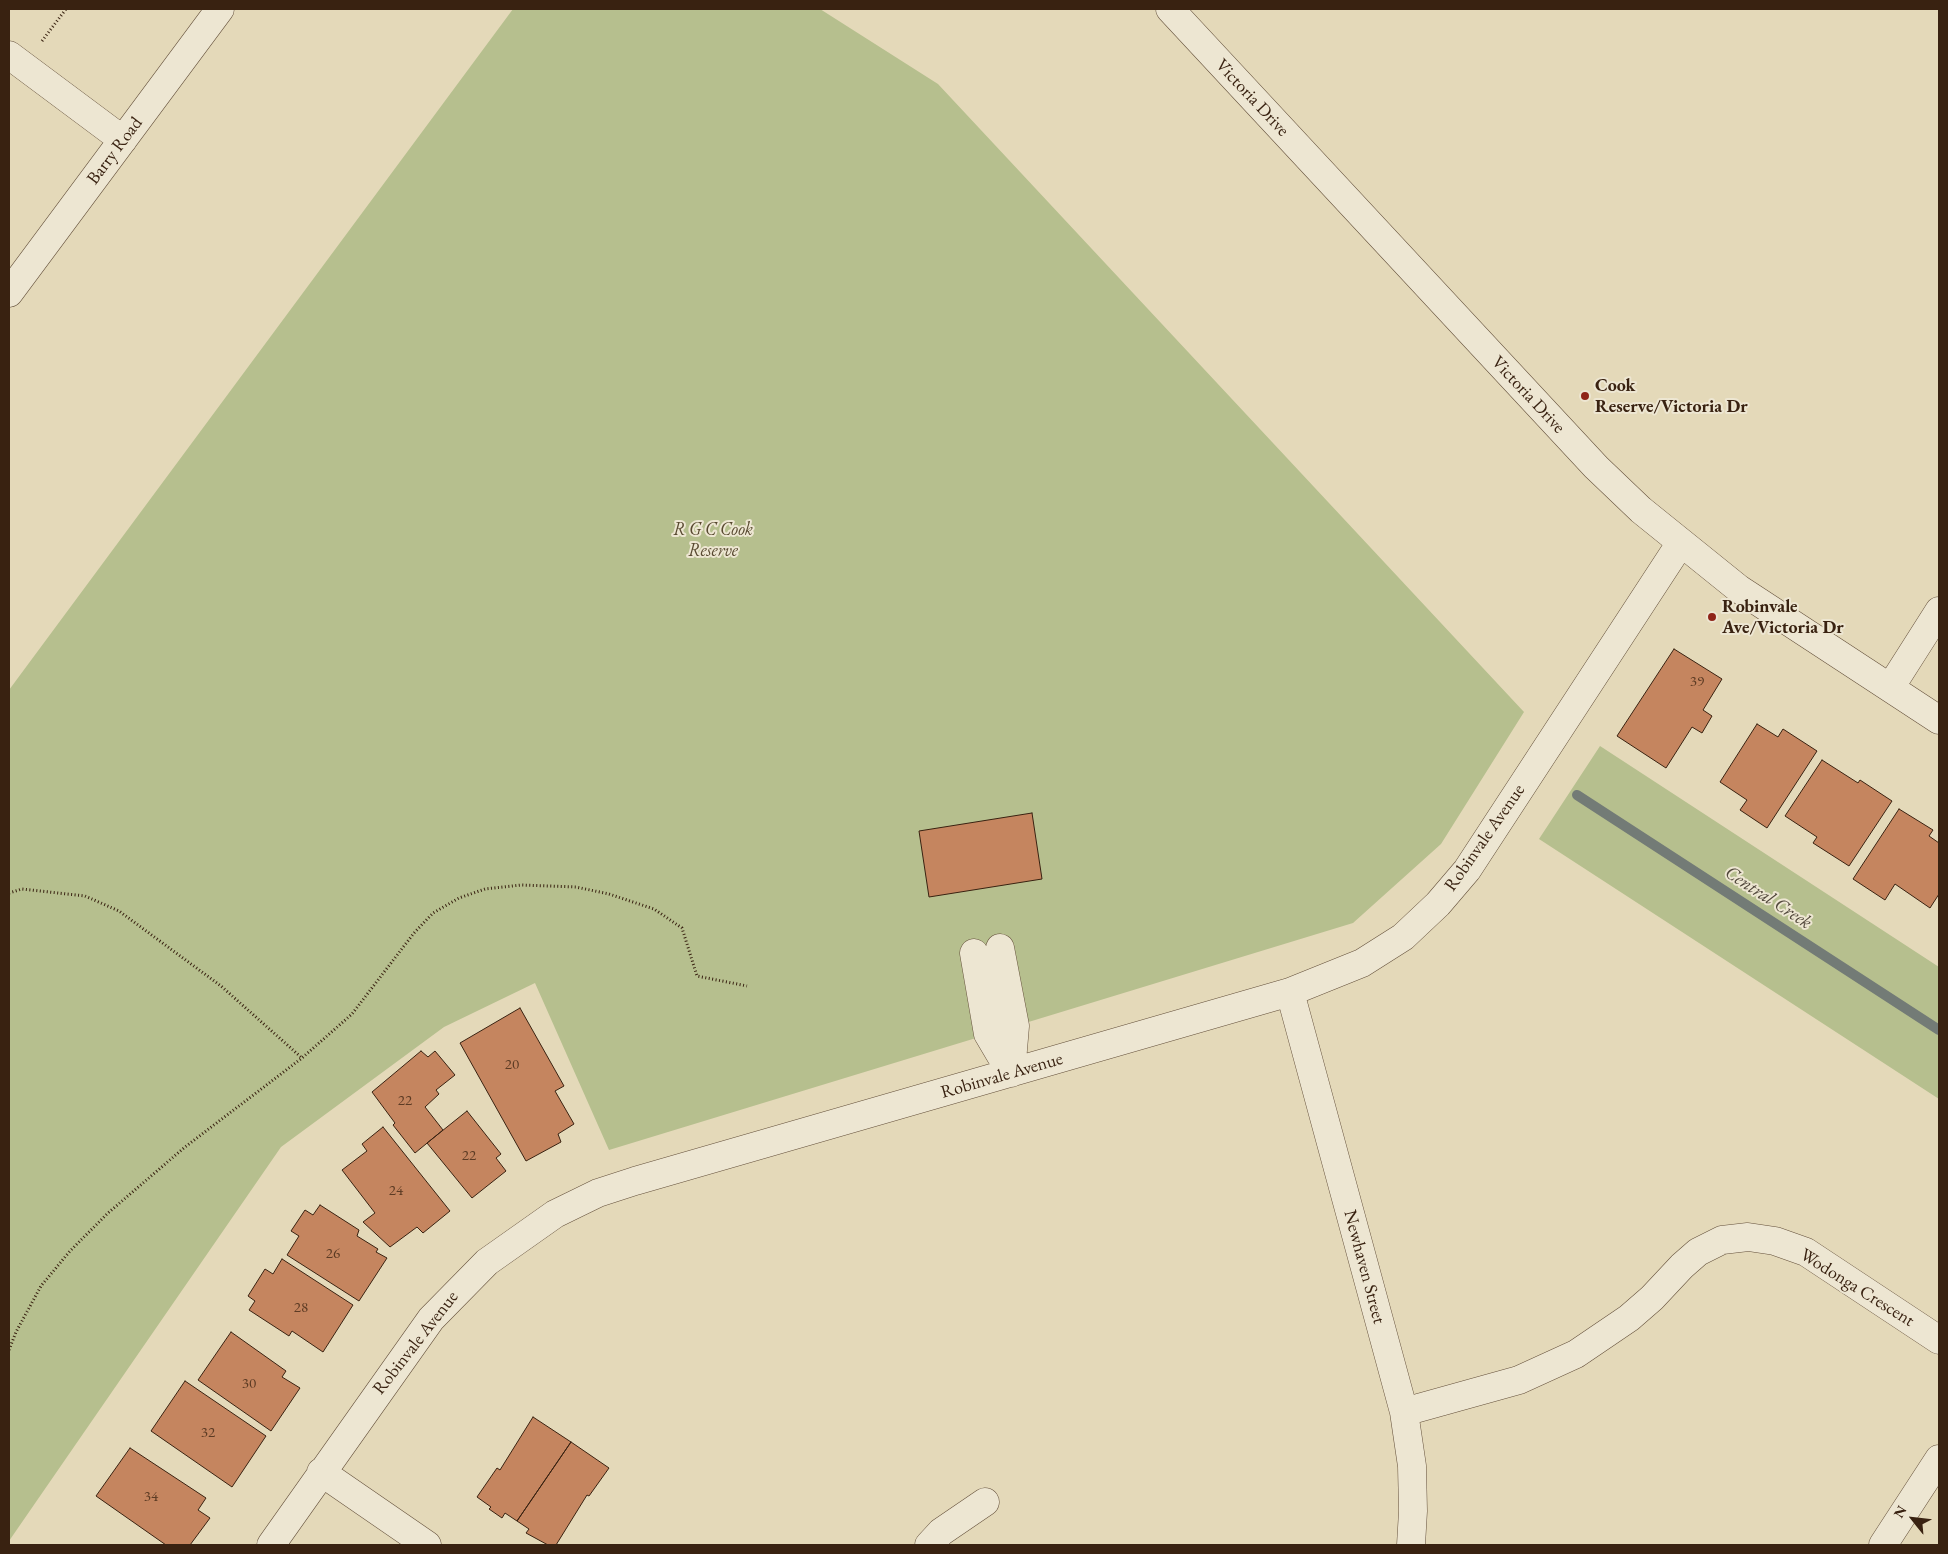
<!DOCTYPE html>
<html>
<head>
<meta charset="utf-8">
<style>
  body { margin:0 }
  #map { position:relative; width:1948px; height:1554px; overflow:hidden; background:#e4d9b9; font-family:"EB Garamond",serif }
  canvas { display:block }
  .frame { position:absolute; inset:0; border:10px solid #392211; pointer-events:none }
  .north { position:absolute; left:1888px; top:1494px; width:50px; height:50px; -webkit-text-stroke:4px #ede6d2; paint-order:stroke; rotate:299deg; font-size:14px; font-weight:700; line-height:20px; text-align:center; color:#392211 }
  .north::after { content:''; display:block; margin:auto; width:18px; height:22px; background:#392211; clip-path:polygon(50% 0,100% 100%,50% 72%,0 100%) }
</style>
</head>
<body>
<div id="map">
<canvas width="1948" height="1554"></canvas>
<div class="frame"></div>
<div class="north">N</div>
</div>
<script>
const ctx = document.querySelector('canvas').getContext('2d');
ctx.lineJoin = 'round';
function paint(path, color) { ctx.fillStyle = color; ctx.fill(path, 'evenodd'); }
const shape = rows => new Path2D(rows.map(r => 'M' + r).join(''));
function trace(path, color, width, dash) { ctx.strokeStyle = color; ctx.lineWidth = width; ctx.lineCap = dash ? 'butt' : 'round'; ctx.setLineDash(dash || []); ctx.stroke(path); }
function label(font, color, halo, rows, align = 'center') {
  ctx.font = font + ' "EB Garamond",serif'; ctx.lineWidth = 4; ctx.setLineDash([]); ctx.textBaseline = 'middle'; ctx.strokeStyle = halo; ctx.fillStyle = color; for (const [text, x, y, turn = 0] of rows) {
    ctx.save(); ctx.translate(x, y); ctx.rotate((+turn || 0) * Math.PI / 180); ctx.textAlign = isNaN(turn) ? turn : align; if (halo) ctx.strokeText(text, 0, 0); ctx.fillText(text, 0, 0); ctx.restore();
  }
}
const green = shape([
  [513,9,820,9,938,84,1524,712,1441,844,1353,923,609,1150,535,983,444,1027,281,1147,9,1541,9,690],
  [1600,746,1939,967,1939,1099,1539,839]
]);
const stream = shape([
  [1577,795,1939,1030]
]);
const building = shape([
  [1674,649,1722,679,1703,710,1712,716,1702,733,1692,727,1666,768,1617,736,1674,649],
  [1757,724,1778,737,1783,729,1817,751,1767,828,1740,810,1747,800,1720,782,1757,724],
  [1822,760,1858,783,1860,780,1892,801,1849,866,1813,843,1817,837,1785,816,1822,760],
  [1899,809,1933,830,1929,836,1939,843,1939,894,1930,908,1895,884,1885,900,1853,879,1899,809],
  [1032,813,1042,879,929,897,919,831,1032,813],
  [520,1008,564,1086,555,1091,574,1124,558,1134,561,1142,526,1161,460,1043,520,1008],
  [421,1051,428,1057,435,1051,455,1075,436,1090,439,1094,425,1107,443,1130,415,1153,393,1125,395,1123,372,1092,421,1051],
  [467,1111,501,1154,496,1158,506,1171,472,1198,427,1143,467,1111],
  [383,1127,450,1211,423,1233,417,1227,390,1247,363,1222,375,1213,342,1170,367,1151,362,1144,383,1127],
  [320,1205,359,1230,357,1236,378,1249,376,1252,387,1258,359,1301,287,1255,299,1236,291,1231,305,1210,313,1215,320,1205],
  [282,1259,353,1305,323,1352,292,1331,289,1336,249,1310,255,1301,248,1296,265,1269,273,1274,282,1259],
  [231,1332,286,1371,282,1377,300,1388,271,1431,198,1380,231,1332],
  [185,1381,266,1436,232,1487,151,1431,185,1381],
  [533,1417,571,1442,517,1521,505,1513,502,1518,489,1509,491,1507,477,1497,497,1468,500,1470,533,1417],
  [571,1442,609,1468,589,1496,587,1495,556,1545,548,1545,526,1533,529,1529,517,1521,571,1442],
  [130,1448,206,1498,198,1510,210,1518,190,1545,166,1545,96,1496,130,1448]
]);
const path = shape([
  [42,41,66,9],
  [9,893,22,889,85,896,119,911,221,986,302,1058],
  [9,1350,16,1332,41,1286,70,1251,108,1213,185,1147,302,1058,352,1014,414,933,433,913,459,898,485,889,521,885,576,887,609,894,654,909,682,928,697,976,747,986]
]);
const minor = shape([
  [1170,9,1596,467,1641,510,1739,589,1939,720],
  [9,55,123,140],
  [9,293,220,9],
  [1890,688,1939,611],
  [1000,948,1015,1026,1011,1073],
  [974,953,988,1034,1011,1073],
  [1290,992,1404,1412,1412,1466,1413,1511,1411,1545],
  [1404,1412,1519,1380,1576,1354,1629,1318,1652,1298,1682,1266,1698,1252,1722,1240,1748,1237,1775,1241,1806,1252,1939,1340],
  [321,1472,427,1545],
  [271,1545,431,1319,487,1262,555,1214,598,1193,635,1181,1290,992,1362,963,1403,937,1438,904,1467,870,1680,544],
  [929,1545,941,1532,985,1502],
  [1883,1545,1939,1459]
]);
const markers = [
  [1585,396,5,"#8f2418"],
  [1712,617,5,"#8f2418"]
];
const numberNames = [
  ["39",1697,682],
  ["20",512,1065],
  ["22",405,1101],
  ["22",469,1156],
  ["24",396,1191],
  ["26",333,1254],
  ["28",301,1308],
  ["30",249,1384],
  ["32",208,1433],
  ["34",151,1497]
];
const streetNames = [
  ["Victoria Drive",1252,98,47],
  ["Barry Road",115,151,-53],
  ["Victoria Drive",1528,395,47],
  ["Robinvale Avenue",1485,838,-55],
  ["Robinvale Avenue",1002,1076,-16],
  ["Newhaven Street",1364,1267,75],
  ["Wodonga Crescent",1857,1288,32],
  ["Robinvale Avenue",416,1343,-52]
];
const poiNames = [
  ["Cook",1595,386],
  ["Reserve/Victoria Dr",1595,407],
  ["Robinvale",1722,607],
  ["Ave/Victoria Dr",1722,628]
];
const parkNames = [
  ["R G C Cook",713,530],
  ["Reserve",713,551]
];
const waterNames = [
  ["Central Creek",1768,898,33]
];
paint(green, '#b6bf8e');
trace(stream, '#737b76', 10);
paint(building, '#c5855f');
trace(building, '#392211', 1);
trace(minor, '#64503b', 29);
trace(path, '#392211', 3, [1, 2.5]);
trace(minor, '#ede6d2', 28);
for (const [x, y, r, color] of markers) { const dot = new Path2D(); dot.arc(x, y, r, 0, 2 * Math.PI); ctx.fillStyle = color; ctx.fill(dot); trace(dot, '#ede6d2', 2); }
label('15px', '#5c3b24', null, numberNames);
label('18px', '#392211', '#ede6d2', streetNames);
label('bold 18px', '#392211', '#ede6d2', poiNames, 'left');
label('italic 18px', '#584930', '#ede6d2', parkNames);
label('italic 19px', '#51473b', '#ede6d2', waterNames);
</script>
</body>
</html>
